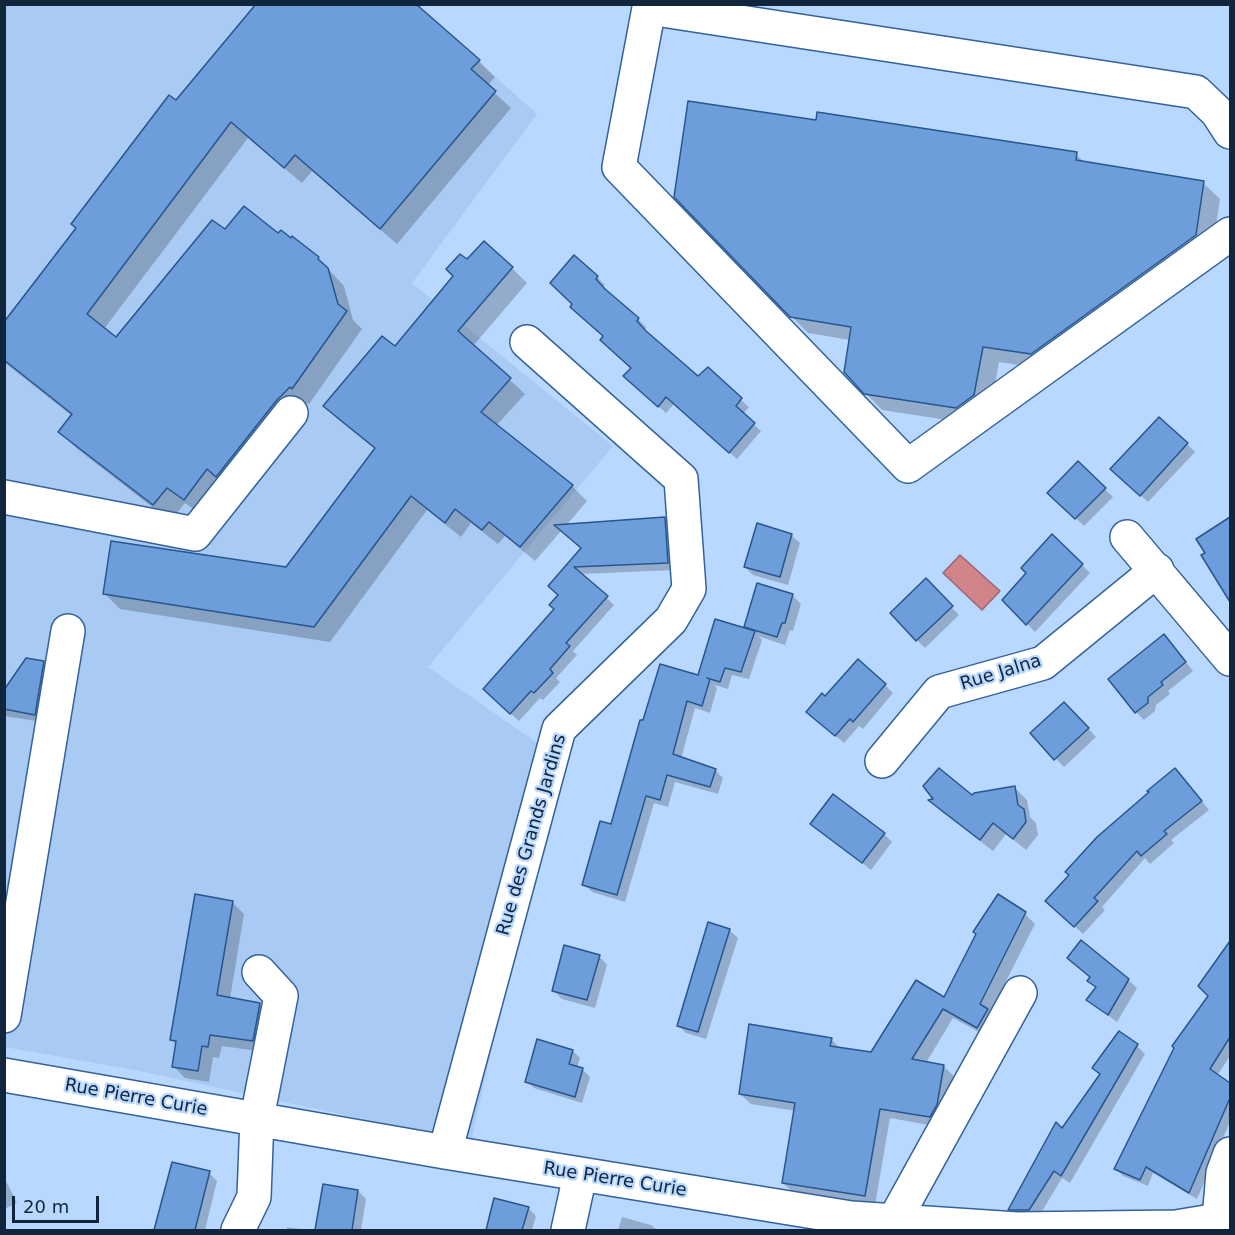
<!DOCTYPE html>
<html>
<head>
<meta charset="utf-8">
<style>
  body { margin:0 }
  #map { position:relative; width:1235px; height:1235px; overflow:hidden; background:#b9d8ff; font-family:"DejaVu Sans",sans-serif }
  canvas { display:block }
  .frame { position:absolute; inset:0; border:6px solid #11253d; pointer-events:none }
  .scale { position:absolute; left:12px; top:1196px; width:87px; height:27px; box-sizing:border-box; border:3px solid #11253d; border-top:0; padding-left:8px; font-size:18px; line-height:21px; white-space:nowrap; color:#11253d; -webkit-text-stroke:4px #b9d8ff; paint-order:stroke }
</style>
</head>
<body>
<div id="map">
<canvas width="1235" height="1235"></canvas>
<div class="frame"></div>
<div class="scale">20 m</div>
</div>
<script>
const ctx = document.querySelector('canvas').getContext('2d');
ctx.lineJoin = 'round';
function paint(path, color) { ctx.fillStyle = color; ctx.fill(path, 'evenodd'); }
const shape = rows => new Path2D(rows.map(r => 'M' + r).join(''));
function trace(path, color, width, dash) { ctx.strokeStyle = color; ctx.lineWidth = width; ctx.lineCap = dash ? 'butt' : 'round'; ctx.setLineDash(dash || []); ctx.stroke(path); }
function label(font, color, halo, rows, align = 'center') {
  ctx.font = font + ' "DejaVu Sans",sans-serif'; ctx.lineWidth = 4.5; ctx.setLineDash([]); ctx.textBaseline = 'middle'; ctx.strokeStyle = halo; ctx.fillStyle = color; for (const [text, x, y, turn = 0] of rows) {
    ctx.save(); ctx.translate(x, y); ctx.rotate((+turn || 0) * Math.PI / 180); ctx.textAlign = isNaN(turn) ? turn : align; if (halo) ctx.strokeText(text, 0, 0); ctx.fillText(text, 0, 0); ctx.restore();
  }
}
const built = shape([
  [4,5,414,5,537,114,412,283,613,446,428,667,556,756,471,1142,139,1071,5,1047]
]);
const water = shape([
  [960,555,1000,591,982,610,943,573,960,555]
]);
const shadow = shape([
  [479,61,495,77,487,86,511,108,397,244,312,171,302,183,248,138,104,329,116,339,225,231,279,236,291,240,292,238,318,258,344,286,353,320,362,329,309,404,307,403,201,515,185,503,170,521,76,448,60,432,72,416,4,362,4,325,176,102],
  [817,122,1076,154,1085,163,1203,183,1220,199,1212,252,1048,370,999,362,990,412,973,424,882,410,845,372,850,340,808,333,791,316],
  [467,261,512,268,527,283,473,346,525,394,496,426,572,486,587,501,566,526,664,519,672,527,676,570,581,574,614,605,573,651,577,655,556,678,560,682,543,700,540,698,519,721,492,697,556,609,559,596,582,549,562,530,535,561,505,536,498,544,471,523,461,537,427,510,330,642,120,609,105,594,286,569,376,450,340,421,325,406,395,348],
  [597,277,605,285,603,288,607,293,638,319,646,327,644,330,698,378,733,393,749,407,743,414,761,431,737,459,674,404,666,413,633,384,633,368,605,336,580,315],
  [1187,444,1195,452,1148,502,1120,476],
  [1078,463,1113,497,1084,526,1049,493],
  [1227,521,1230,524,1230,590,1207,553],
  [791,535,800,543,788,585,753,575,745,567],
  [1053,536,1090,573,1035,632,1004,600,1028,573],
  [926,581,959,615,925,648,917,640],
  [758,585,793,596,801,604,793,631,790,630,785,645,758,636,762,640,749,679,732,675,728,689,714,685,717,688,710,713,695,708,681,759,715,770,723,778,718,794,675,782,668,807,654,803,625,902,592,892,584,884,612,826,699,677,750,631,746,627],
  [1172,644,1193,671,1168,691,1170,694,1156,705,1155,711,1144,720,1136,712],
  [43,662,52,670,43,722,4,716,4,693],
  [885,685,893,693,863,729,859,726,844,743,816,720,826,698],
  [1073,712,1096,737,1064,767,1032,734],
  [1183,779,1209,810,1171,840,1174,843,1150,864,1145,858,1102,907,1105,910,1083,934,1056,909],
  [1015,788,1027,800,1030,817,1036,823,1038,835,1026,850,1006,834,993,851,942,812,931,801,973,797],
  [812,824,884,834,892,842,871,870],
  [232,902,244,914,230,999,260,1005,272,1016,265,1052,222,1046,219,1058,213,1057,209,1082,185,1078,173,1066,177,1045,171,1039],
  [1025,914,1035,924,990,1013,988,1037,953,1018,926,1063,943,1066,954,1076,946,1115,940,1127,890,1118,875,1205,794,1193,783,1183,796,1111,751,1104,740,1094,831,1039,841,1049,872,1054,945,1000],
  [729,930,738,938,706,1039,686,1033,678,1025],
  [1230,944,1230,1056,1217,1076,1230,1084,1230,1122,1197,1199,1153,1173,1148,1186,1123,1176,1116,1169,1210,996,1200,986],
  [599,956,607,965,595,1008,562,999,553,990],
  [1128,980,1137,988,1117,1022,1088,1000,1097,989,1089,981],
  [1137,1046,1145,1054,1070,1183,1062,1178,1038,1218,1017,1217,1009,1209,1062,1130],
  [573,1051,580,1058,577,1068,583,1070,590,1077,582,1103,534,1088,527,1081],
  [209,1173,217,1181,205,1230,159,1230,157,1228],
  [4,1177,17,1203,4,1209],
  [324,1186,358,1191,366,1199,361,1230,317,1230],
  [496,1199,528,1208,536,1216,532,1230,487,1230],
  [622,1217,651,1225,657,1230,618,1230],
  [287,1227,307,1230,287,1230]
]);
const building = shape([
  [256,4,416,4,480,60,471,69,496,91,380,229,295,155,284,168,231,122,87,314,116,337,212,220,225,229,244,206,278,233,281,230,291,238,292,236,319,257,318,259,328,268,338,304,347,311,292,389,290,387,276,401,216,477,207,469,184,500,167,488,153,505,58,432,72,414,4,360,4,322,76,228,71,224,169,95,176,100,256,4],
  [688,101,816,120,817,112,1077,152,1076,160,1204,181,1196,235,1031,354,983,347,974,395,956,408,864,394,844,372,851,327,790,317,674,197,688,101],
  [484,241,513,267,458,331,511,378,481,412,573,485,520,547,489,522,482,530,455,509,445,523,411,496,314,627,103,594,111,541,286,567,375,448,323,406,382,336,395,346,453,276,446,269,460,254,467,259,484,241],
  [574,255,598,276,596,279,605,289,639,318,637,321,646,331,698,376,708,367,742,398,736,406,755,423,729,453,666,397,658,407,623,376,631,368,600,340,603,336,570,307,572,304,550,283,574,255],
  [1159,417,1188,443,1140,496,1110,469,1159,417],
  [1078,461,1106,488,1075,519,1047,493,1078,461],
  [665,517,668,563,574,567,608,596,566,643,570,646,550,669,553,673,534,693,531,691,510,714,483,689,554,609,549,605,558,595,548,586,581,548,554,525,665,517],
  [1230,517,1230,602,1201,555,1205,553,1196,539,1230,517],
  [757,523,792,534,780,577,744,567,757,523],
  [1052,534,1083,564,1026,625,1002,600,1026,573,1021,568,1052,534],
  [926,578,953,606,916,641,890,613,926,578],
  [757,583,793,594,785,623,782,623,777,637,744,627,757,583],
  [715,619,755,631,741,672,725,668,720,682,707,678,710,679,702,706,687,701,673,754,716,769,710,787,667,775,660,800,646,796,617,895,582,885,600,821,611,824,640,720,643,720,660,664,698,675,715,619],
  [1164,634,1186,662,1161,682,1163,685,1148,697,1148,703,1135,713,1108,679,1164,634],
  [26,658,44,661,35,715,4,709,4,690,26,658],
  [858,659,886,684,853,722,850,719,835,736,806,712,822,693,825,696,858,659],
  [1064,702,1089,728,1054,760,1030,733,1064,702],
  [939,768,972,795,974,793,1015,786,1018,805,1024,809,1026,822,1013,839,993,823,980,840,928,800,933,799,923,786,939,768],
  [1175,768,1202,801,1164,831,1167,834,1141,856,1137,851,1094,898,1098,901,1074,927,1045,901,1069,875,1065,872,1097,837,1149,792,1147,791,1175,768],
  [833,794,885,833,862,863,810,824,833,794],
  [195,894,233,901,217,995,260,1003,253,1041,210,1035,208,1047,202,1046,198,1071,172,1067,176,1041,170,1040,195,894],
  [998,894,1026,912,980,1004,988,1009,977,1028,943,1009,912,1059,944,1065,937,1105,930,1117,880,1109,865,1196,782,1183,795,1103,739,1094,749,1024,832,1038,830,1046,871,1052,916,980,944,997,976,934,973,932,998,894],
  [708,922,730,929,698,1032,677,1026,708,922],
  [1081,940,1129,979,1108,1015,1086,1000,1096,987,1087,981,1090,977,1067,958,1081,940],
  [1230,941,1230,1037,1210,1069,1230,1083,1230,1098,1189,1193,1146,1167,1140,1180,1114,1169,1174,1048,1172,1046,1208,996,1198,986,1230,941],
  [564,945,600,955,587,1000,552,991,564,945],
  [1119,1031,1138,1044,1061,1176,1054,1171,1029,1210,1008,1210,1056,1122,1062,1128,1100,1074,1092,1068,1119,1031],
  [537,1039,573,1050,569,1064,583,1068,575,1097,525,1082,537,1039],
  [172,1162,210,1171,195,1230,154,1230,172,1162],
  [323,1184,358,1190,352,1230,315,1230,323,1184],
  [494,1198,529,1207,522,1230,486,1230,494,1198]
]);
const minor = shape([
  [1230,132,1217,112,1196,92,649,8,619,167,908,466,1230,234],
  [4,497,195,534,291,413],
  [1127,537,1230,659],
  [882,761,939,692,1043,663,1157,570],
  [4,1016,68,631],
  [4,1075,445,1152,851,1218,1017,1229,1176,1227,1230,1218],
  [445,1152,559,729,671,620,689,589,681,479,527,342],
  [894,1221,1020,993],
  [238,1230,254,1197,257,1118,281,996,259,972],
  [568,1230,580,1175],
  [1218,1230,1223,1173,1230,1154]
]);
const streetNames = [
  ["Rue Jalna",1001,673,-17],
  ["Rue des Grands Jardins",532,835,-74],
  ["Rue Pierre Curie",136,1098,10],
  ["Rue Pierre Curie",615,1180,9]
];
paint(built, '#a9caf3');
paint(water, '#d08389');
trace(water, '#976772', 1.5);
paint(shadow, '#0003');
paint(building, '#6d9edb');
trace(building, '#27568e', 1.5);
trace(minor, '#33629b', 36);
trace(minor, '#fff', 33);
label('18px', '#11253d', '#b9d8ff', streetNames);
</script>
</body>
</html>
